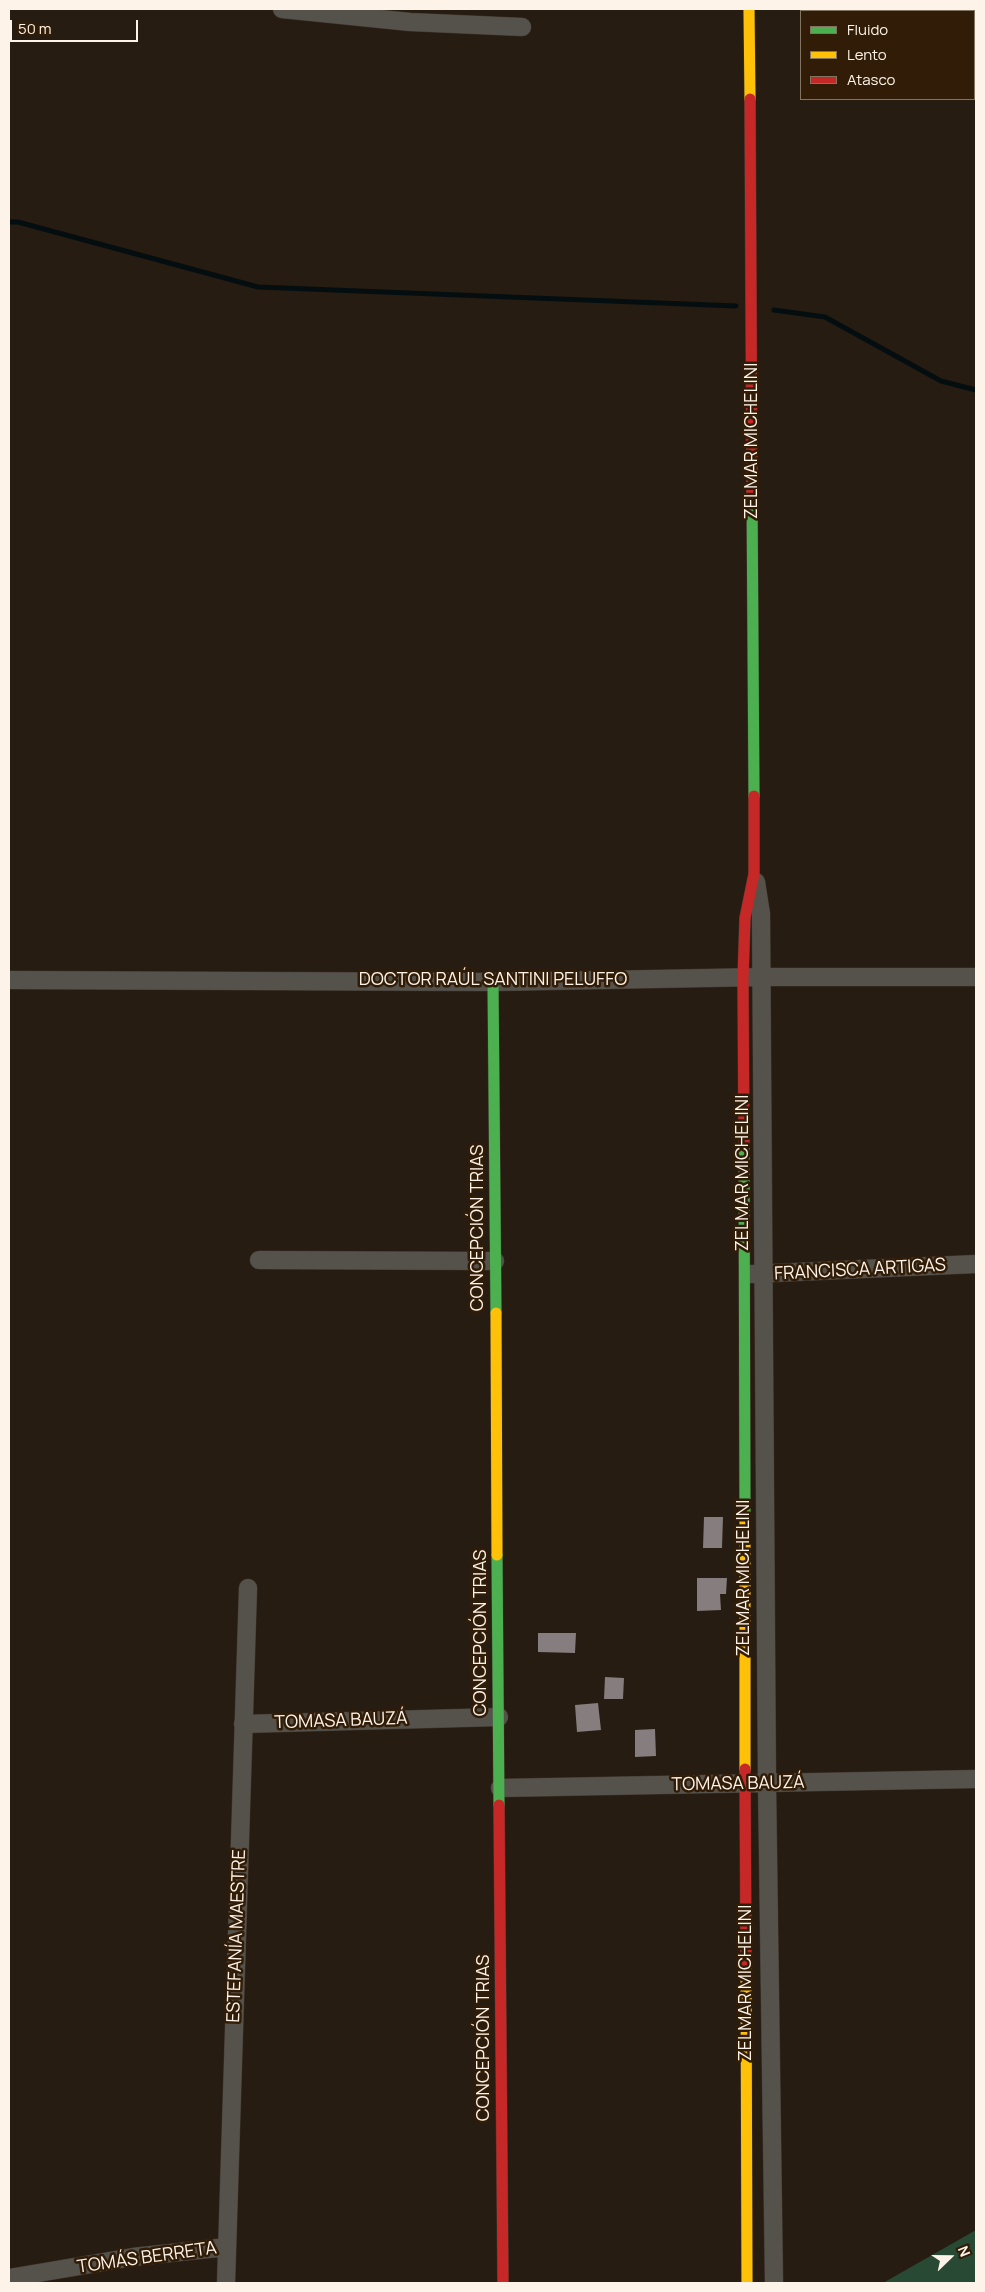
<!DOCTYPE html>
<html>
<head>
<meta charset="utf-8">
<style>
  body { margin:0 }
  #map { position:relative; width:985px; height:2292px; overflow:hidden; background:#271c11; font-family:Manrope,sans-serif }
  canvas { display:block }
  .frame { position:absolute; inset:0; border:10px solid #fef3e8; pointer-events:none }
  .legend { position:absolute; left:800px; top:10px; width:175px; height:90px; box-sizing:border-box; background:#311d07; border:1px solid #837361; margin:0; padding:6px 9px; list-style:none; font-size:15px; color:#fef3e8 }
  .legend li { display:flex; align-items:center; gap:10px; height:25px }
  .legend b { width:25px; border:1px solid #837361 }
  .north { position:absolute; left:925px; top:2232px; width:50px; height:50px; -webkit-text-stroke:4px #311d07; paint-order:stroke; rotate:68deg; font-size:14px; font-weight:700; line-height:20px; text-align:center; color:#fef3e8 }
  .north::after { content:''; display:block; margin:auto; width:18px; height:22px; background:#fef3e8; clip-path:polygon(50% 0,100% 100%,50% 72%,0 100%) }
  .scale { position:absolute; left:10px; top:20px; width:128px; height:22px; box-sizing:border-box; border:2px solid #fef3e8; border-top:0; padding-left:6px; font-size:15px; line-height:18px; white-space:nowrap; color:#fef3e8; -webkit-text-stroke:4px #311d07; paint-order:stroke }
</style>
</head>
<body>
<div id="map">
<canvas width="985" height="2292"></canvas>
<div class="frame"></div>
<ul class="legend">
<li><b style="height:6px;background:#4caf50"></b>Fluido</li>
<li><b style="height:6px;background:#ffc107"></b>Lento</li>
<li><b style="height:6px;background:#c62828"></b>Atasco</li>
</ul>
<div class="north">N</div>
<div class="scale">50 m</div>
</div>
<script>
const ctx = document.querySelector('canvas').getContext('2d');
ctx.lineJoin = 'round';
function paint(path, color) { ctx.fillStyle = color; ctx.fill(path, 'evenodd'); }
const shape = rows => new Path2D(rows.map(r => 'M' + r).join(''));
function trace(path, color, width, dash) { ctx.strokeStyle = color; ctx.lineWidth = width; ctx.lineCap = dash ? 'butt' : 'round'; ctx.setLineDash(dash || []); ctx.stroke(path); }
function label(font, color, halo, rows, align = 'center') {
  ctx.font = font + ' Manrope,sans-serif'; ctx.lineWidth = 5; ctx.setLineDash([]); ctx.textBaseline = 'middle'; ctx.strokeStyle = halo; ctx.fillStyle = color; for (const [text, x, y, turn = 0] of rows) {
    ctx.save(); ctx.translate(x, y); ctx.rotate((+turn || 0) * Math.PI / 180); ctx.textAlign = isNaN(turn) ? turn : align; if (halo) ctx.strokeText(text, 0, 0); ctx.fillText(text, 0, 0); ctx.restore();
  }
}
const green = shape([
  [976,2230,976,2283,883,2283]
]);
const stream = shape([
  [9,222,18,222,258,287,736,306],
  [774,310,825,317,941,381,976,390]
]);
const building = shape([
  [704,1517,723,1517,722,1548,703,1548],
  [697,1578,727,1578,726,1594,720,1594,721,1610,697,1611],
  [538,1633,576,1633,575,1653,538,1652],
  [605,1677,624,1678,623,1699,604,1699],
  [598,1703,601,1730,577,1732,575,1705],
  [655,1729,656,1756,635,1757,635,1730]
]);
const street = shape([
  [282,9,410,22,522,27],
  [756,882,761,914,767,1783,774,2283],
  [9,980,493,982,761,977,976,977],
  [259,1260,495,1261],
  [751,1274,976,1264],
  [243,1724,499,1717],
  [500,1788,976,1779],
  [9,2278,133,2257,227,2247],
  [226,2283,248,1588]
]);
const fast = shape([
  [752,493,754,796],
  [493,982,496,1313],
  [744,1144,745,1515],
  [497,1555,499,1805]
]);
const slow = shape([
  [749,9,750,99],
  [496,1313,497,1555],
  [745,1515,745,1769],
  [746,1961,747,2283]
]);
const jam = shape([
  [750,99,752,493],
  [744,1144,743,978,745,918,754,874,754,796],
  [745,1769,746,1961],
  [499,1805,503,2283]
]);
const streetNames = [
  ["ZELMAR MICHELINI",752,441,-90],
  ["DOCTOR RAÚL SANTINI PELUFFO",493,980],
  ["ZELMAR MICHELINI",743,1173,-90],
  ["CONCEPCIÓN TRIAS",478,1228,-90],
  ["FRANCISCA ARTIGAS",860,1270,-3],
  ["ZELMAR MICHELINI",744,1578,-90],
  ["CONCEPCIÓN TRIAS",481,1633,-90],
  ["TOMASA BAUZÁ",341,1721,-2],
  ["TOMASA BAUZÁ",738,1784,-1],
  ["ESTEFANÍA MAESTRE",237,1936,-88],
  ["ZELMAR MICHELINI",746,1983,-90],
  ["CONCEPCIÓN TRIAS",484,2038,-90],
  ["TOMÁS BERRETA",147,2258,-8]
];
paint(green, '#284a34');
trace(stream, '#040e11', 5);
paint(building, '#867d7e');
trace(street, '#3f362d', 19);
trace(fast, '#3f362d', 12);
trace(slow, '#3f362d', 12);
trace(jam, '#3f362d', 12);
trace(street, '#55524c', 18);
trace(fast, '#4caf50', 11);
trace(slow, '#ffc107', 11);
trace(jam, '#c62828', 11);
label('18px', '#fef3e8', '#311d07', streetNames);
</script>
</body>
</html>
